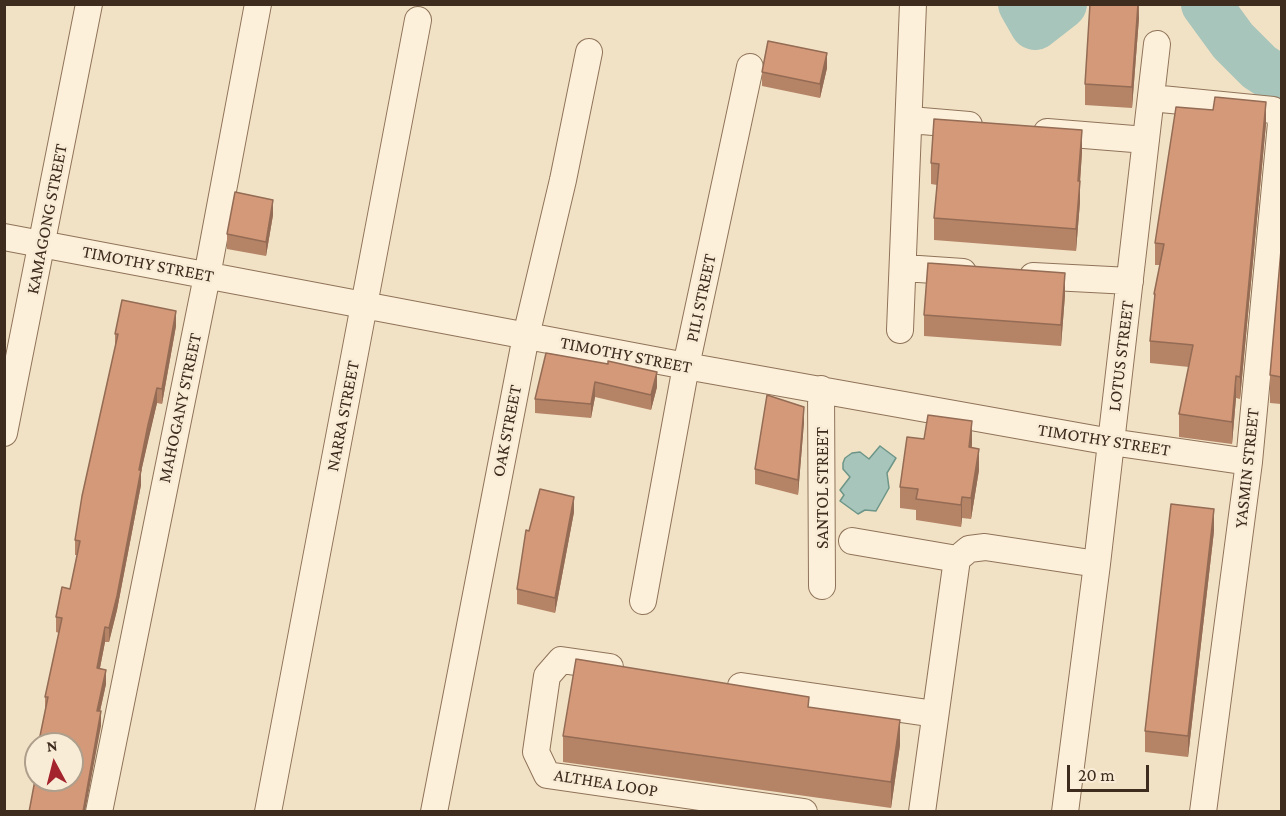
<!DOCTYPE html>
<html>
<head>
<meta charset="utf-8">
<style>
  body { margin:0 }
  #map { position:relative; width:1286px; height:816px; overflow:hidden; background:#f2e2c5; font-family:"Crimson Pro",serif }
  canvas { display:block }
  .frame { position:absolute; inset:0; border:6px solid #3e2c1e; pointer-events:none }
  .north { position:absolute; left:24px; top:732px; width:60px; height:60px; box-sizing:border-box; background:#f9ecd6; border:2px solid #ae9f8c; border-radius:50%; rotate:353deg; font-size:16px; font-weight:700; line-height:24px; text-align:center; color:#3e2c1e }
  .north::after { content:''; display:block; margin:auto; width:21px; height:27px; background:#a3242c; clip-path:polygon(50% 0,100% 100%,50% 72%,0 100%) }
  .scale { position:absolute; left:1067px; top:765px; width:82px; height:27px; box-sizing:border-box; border:3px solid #3e2c1e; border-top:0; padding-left:8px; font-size:18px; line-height:21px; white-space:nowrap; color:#3e2c1e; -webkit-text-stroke:4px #f9ecd6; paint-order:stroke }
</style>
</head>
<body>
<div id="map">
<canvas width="1286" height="816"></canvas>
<div class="frame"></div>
<div class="north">N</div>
<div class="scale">20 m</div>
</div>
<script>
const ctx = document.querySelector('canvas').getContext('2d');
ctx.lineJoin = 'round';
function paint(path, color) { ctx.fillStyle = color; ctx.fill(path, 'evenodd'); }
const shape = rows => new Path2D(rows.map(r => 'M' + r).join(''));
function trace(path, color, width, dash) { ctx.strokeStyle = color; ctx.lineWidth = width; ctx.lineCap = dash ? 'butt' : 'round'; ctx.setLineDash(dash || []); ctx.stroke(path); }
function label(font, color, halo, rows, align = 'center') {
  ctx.font = font + ' "Crimson Pro",serif'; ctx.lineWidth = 5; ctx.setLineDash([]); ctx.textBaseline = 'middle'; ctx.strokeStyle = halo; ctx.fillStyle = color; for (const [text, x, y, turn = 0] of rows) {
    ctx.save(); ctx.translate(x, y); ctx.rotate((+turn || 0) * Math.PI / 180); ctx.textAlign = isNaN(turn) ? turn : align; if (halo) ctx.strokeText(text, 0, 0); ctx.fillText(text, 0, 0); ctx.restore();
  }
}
const water = shape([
  [880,446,896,458,887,473,889,488,876,511,865,510,858,514,840,501,844,495,840,490,850,477,843,469,843,463,845,458,852,453,860,452,869,459,880,446]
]);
const river = shape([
  [1023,4,1035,25,1062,4],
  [1206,4,1233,41,1259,67,1282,82]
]);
const minor = shape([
  [1151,98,1273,110,1279,116,1281,123,1249,462,1203,812],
  [910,120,969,125],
  [1047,132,1146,140],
  [4,237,686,366,1111,442,1249,462],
  [904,268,963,272],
  [1033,276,1130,281],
  [900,330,913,4],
  [821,389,822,586],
  [4,433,89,4],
  [852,541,957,559],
  [643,601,686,366,750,67],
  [610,667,561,660,547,676,536,752,547,775,804,812],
  [741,686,935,714],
  [99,812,207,276,258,4],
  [268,812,418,20],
  [434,812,526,336,563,180,589,52],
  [922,812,957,559,969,549,985,547,1097,564],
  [1065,812,1097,564,1157,44]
]);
const wall = shape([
  [1139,4,1139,18,1132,108,1085,105,1085,84],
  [827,68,820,98,762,86,762,72],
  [1266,124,1240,399,1236,398,1232,444,1179,437,1179,414,1189,367,1150,363,1150,341,1154,307,1154,294,1160,265,1155,265,1155,243],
  [1082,152,1080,181,1080,202,1076,251,934,240,934,218,937,185,931,184,931,163],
  [273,215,266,256,227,249,227,234],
  [1281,250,1281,404,1270,403,1270,375],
  [1065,295,1061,346,924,336,924,315],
  [176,326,162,404,157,403,148,440,141,472,141,485,117,610,109,642,105,642,100,668,106,684,100,711,101,726,37,781,72,744,40,744,40,736,45,711,45,697,59,633,56,632,56,617,70,589,77,555,75,555,75,540,115,348,115,334],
  [608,364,657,387,651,410,595,397,591,418,535,413,535,399],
  [804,422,798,495,755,484,755,469],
  [924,439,972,443,972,447,979,470,971,519,962,518,961,527,916,520,916,510,900,508,900,487],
  [574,512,555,613,517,604,517,589,529,531],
  [1214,531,1188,757,1145,752,1145,731],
  [809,707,900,745,891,808,563,762,563,736]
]);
const shadedWall = shape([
  [1138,4,1139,18,1132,108,1132,87],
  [827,53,827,68,820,98,820,84],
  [1266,102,1266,124,1240,399,1240,377],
  [1082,130,1082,152,1080,182,1080,181,1080,202,1076,251,1076,229,1078,181],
  [273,200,273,215,266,256,266,242],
  [1065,273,1065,295,1061,346,1061,325],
  [176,311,176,326,162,404,162,389],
  [657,372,657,387,651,410,651,395],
  [1236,376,1236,398,1232,444,1232,422],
  [595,382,595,397,591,418,591,404],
  [157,388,157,403,141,472,141,485,117,610,109,642,109,628,139,470],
  [804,407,804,422,798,495,798,480],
  [972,421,972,443,969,468,969,447],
  [979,449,979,470,971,519,971,498],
  [574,497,574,512,555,613,555,598],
  [962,497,962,518,961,527,961,505],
  [1214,509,1214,531,1188,757,1188,736],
  [105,627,105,642,97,683,97,668],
  [106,670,106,684,97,725,97,711],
  [101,711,101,726,85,812,83,812],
  [900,720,900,745,891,808,891,782]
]);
const building = shape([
  [1090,4,1138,4,1132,87,1085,84,1090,4],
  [768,41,827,53,820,84,762,72,768,41],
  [1215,97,1266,102,1240,377,1236,376,1232,422,1179,414,1193,345,1150,341,1155,294,1154,294,1164,244,1155,243,1176,107,1213,110,1215,97],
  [934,119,1082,130,1078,181,1080,181,1076,229,934,218,939,164,931,163,934,119],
  [235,192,273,200,266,242,227,234,235,192],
  [1281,250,1281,377,1270,375,1281,250],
  [928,263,1065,273,1061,325,924,315,928,263],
  [122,300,176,311,162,389,157,388,148,425,139,470,141,470,117,596,109,628,105,627,97,668,106,670,97,711,101,711,83,812,29,812,35,780,72,780,72,744,45,744,46,737,40,736,48,697,45,697,62,618,56,617,62,587,70,589,80,541,75,540,82,496,118,334,115,334,122,300],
  [546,353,608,364,608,361,657,372,651,395,595,382,591,404,535,399,546,353],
  [767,395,804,407,798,480,755,469,767,395],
  [928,415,972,421,969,447,979,449,971,498,962,497,961,505,916,499,918,489,900,487,907,437,924,439,928,415],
  [540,489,574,497,555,598,517,589,526,530,529,531,540,489],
  [1171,504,1214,509,1188,736,1145,731,1171,504],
  [576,659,809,697,808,707,900,720,891,782,563,736,576,659]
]);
const streetNames = [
  ["KAMAGONG STREET",47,219,-79],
  ["TIMOTHY STREET",148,264,11],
  ["PILI STREET",701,298,-78],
  ["TIMOTHY STREET",626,355,11],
  ["LOTUS STREET",1121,356,-83],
  ["MAHOGANY STREET",180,408,-78],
  ["NARRA STREET",343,416,-79],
  ["OAK STREET",507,431,-79],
  ["TIMOTHY STREET",1104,440,9],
  ["YASMIN STREET",1247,468,-84],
  ["SANTOL STREET",822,488,-90],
  ["ALTHEA LOOP",606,783,9]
];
paint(water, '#a7c5bb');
trace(water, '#6d9588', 1.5);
trace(river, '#a7c5bb', 50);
trace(minor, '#8f7359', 28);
trace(minor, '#fcf0da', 26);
paint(wall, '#b58467');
paint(shadedWall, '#946b54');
paint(building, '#d39978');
trace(building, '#946b54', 1.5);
label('18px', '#3e2c1e', '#f9ecd6', streetNames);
</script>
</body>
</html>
